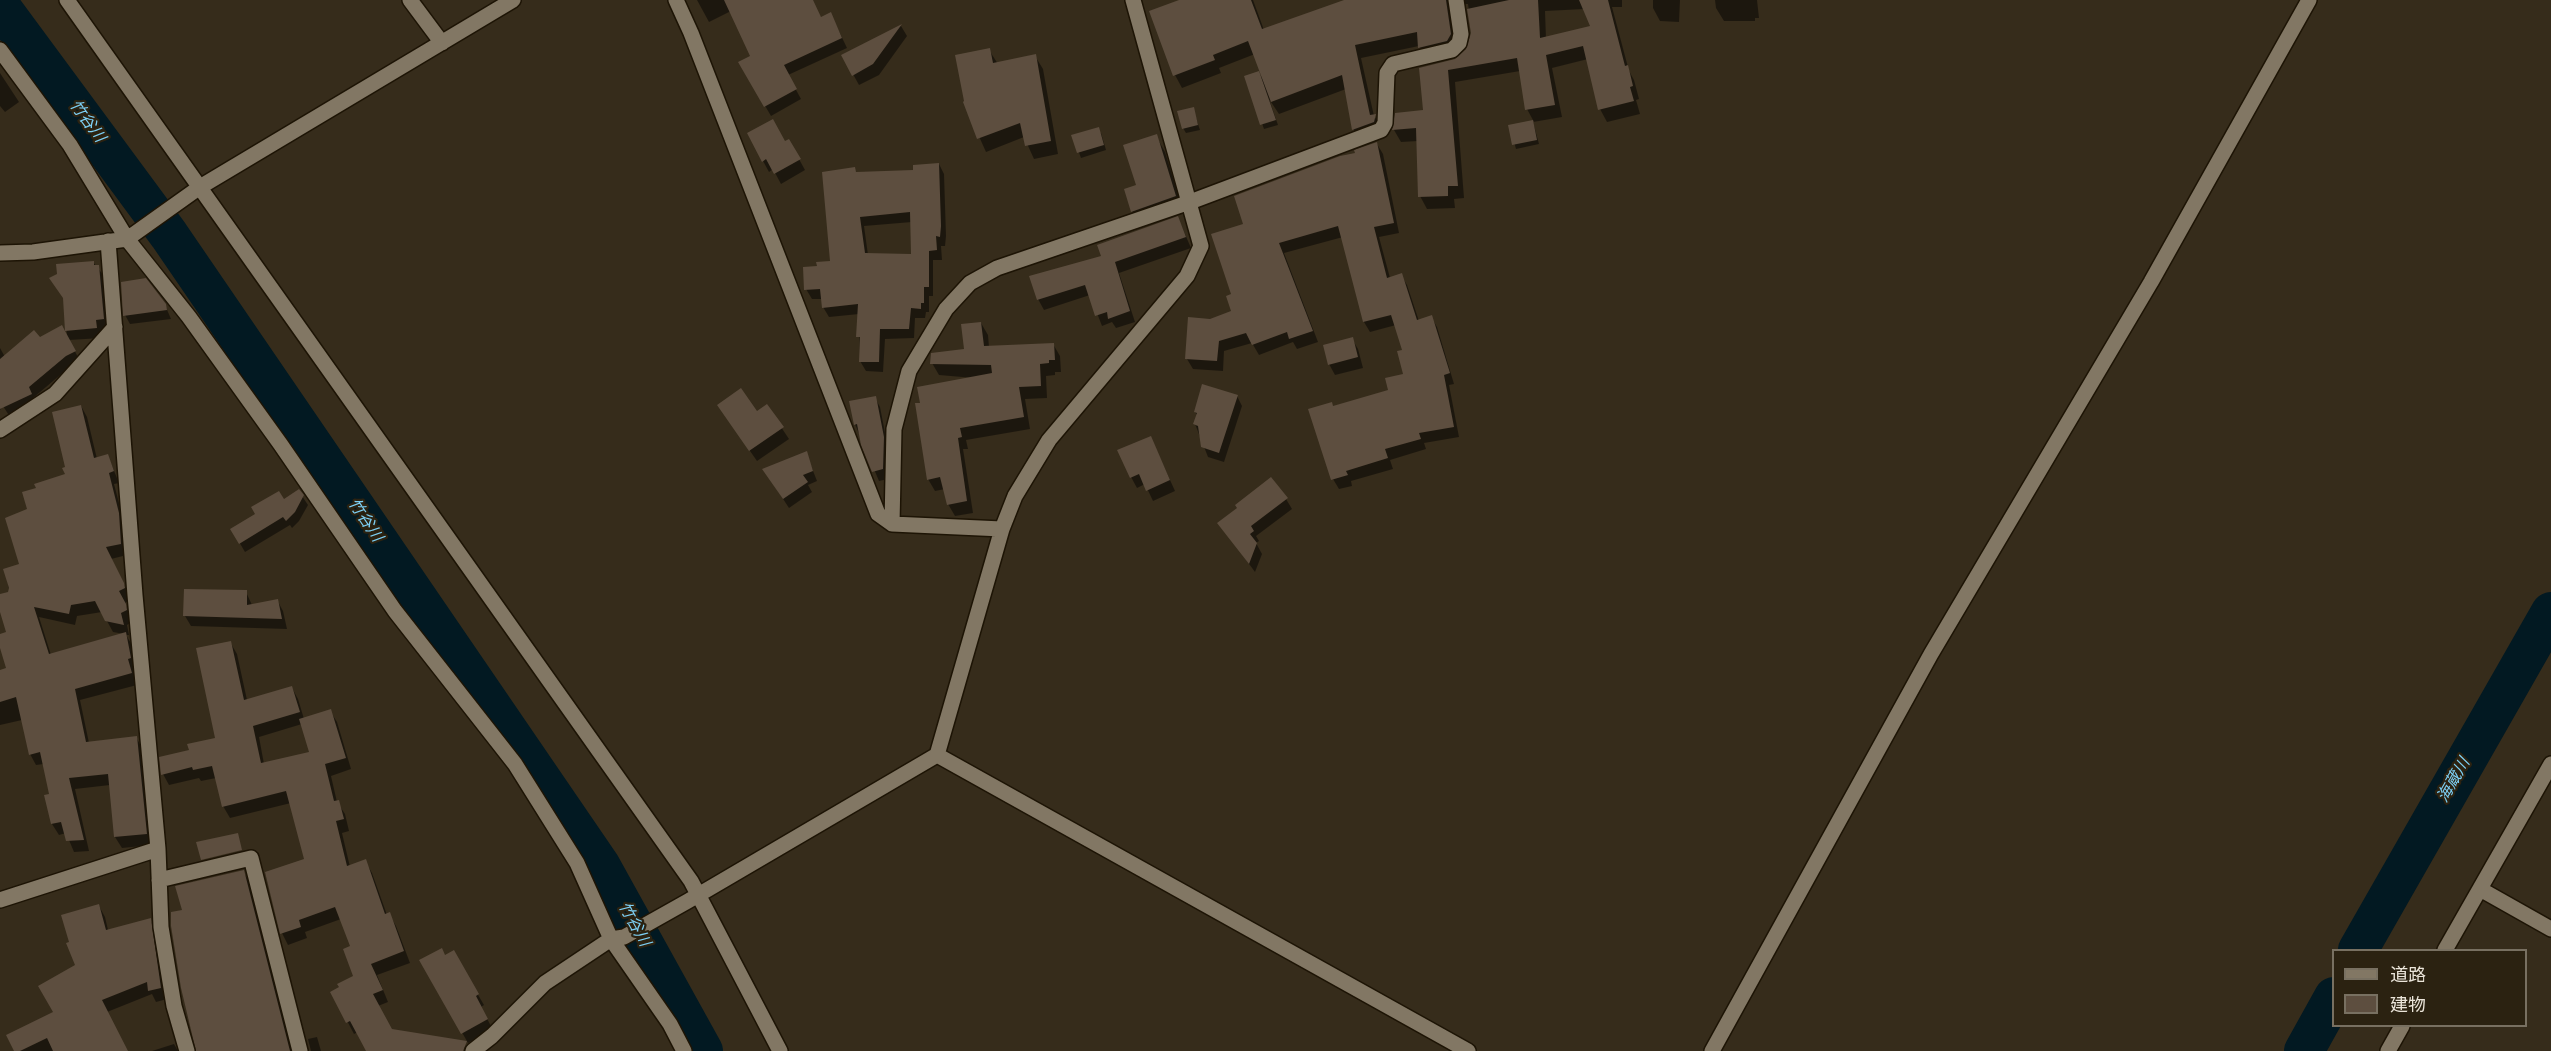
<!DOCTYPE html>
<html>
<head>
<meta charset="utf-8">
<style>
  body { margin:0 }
  #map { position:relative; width:2551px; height:1051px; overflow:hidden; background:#362c1b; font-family:Overpass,"Noto Sans JP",sans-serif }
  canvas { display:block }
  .legend { position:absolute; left:2332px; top:949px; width:195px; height:78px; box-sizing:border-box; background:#2b2211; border:2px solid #787061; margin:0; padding:8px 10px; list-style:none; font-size:18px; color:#ebe5da }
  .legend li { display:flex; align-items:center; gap:12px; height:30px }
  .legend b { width:30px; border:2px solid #787061 }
</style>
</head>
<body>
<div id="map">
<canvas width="2551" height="1051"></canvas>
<ul class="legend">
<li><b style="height:8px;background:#827764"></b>道路</li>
<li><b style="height:16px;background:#5d4e3f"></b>建物</li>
</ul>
</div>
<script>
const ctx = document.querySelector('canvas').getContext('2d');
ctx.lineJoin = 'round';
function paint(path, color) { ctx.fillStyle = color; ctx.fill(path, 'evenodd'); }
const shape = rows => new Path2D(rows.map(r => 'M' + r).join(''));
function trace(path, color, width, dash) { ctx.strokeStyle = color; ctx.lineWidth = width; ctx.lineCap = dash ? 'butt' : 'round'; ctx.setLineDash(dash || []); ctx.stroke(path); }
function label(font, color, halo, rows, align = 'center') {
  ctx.font = font + ' Overpass,"Noto Sans JP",sans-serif'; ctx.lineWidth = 4.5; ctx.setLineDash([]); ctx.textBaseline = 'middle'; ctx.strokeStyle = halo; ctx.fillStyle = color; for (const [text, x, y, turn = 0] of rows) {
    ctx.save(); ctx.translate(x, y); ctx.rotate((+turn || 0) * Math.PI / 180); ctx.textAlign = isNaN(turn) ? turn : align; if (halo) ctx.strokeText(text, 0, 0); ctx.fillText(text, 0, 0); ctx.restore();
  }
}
const shadow = shape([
  [697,0,812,0,821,18,835,23,847,48,788,75,801,99,771,116,740,63,752,57,731,11,709,22],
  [1183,0,1253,0,1264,30,1351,0,1622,0,1622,7,1612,7,1629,71,1634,80,1639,99,1636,100,1640,114,1607,122,1600,109,1588,59,1552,68,1562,117,1533,122,1539,144,1516,149,1510,127,1534,122,1527,109,1520,71,1455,82,1464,198,1454,199,1455,208,1427,209,1420,196,1418,141,1401,142,1394,130,1396,114,1424,112,1421,69,1456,61,1470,46,1472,33,1468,4,1458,4,1458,47,1427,60,1419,46,1361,58,1374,116,1382,128,1361,142,1354,130,1346,89,1279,114,1269,99,1278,125,1264,129,1246,77,1258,73,1264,79,1255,54,1219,68,1221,73,1182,88,1175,75],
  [1585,9,1592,27,1546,39,1545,11],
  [1653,0,1680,0,1679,22,1660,21,1653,8],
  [1715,0,1757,0,1759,18,1755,18,1755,21,1724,21,1716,8],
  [901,26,907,36,879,75,859,85,843,56],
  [989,50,998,64,1035,56,1043,69,1058,154,1034,159,1024,137,986,152,964,103],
  [0,73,19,102,5,112,0,106],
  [1193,109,1200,130,1186,133,1183,128],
  [1101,133,1106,150,1081,158,1073,136],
  [1156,136,1165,152,1184,213,1142,227,1132,211,1138,186],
  [789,141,805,170,781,184,773,169,769,172,763,161],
  [1377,144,1383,154,1399,233,1379,237,1390,278,1401,275,1407,285,1419,321,1431,317,1437,327,1454,384,1449,385,1459,437,1424,443,1426,449,1390,460,1393,469,1351,481,1352,486,1339,489,1333,479,1333,408,1390,392,1405,375,1404,351,1396,325,1370,332,1364,322,1343,237,1284,253,1318,342,1297,349,1293,342,1259,355,1252,343,1224,351,1223,371,1193,369,1187,359,1210,320,1232,312,1233,295,1244,225,1357,154],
  [939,164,944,174,946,236,945,246,941,246,942,260,933,260,933,296,929,296,929,312,926,312,925,318,915,318,914,338,885,339,883,372,866,371,860,361,859,314,829,317,823,307,822,299,812,299,806,289,819,267,832,262,854,169,857,174,915,171],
  [912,222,913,255,868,255,864,226],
  [1178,218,1191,248,1119,273,1135,322,1116,328,1112,322,1102,326,1090,295,1044,310,1038,299,1103,257],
  [93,262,104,276,109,328,101,330,102,338,69,340,80,361,72,365,33,398,36,405,10,417,3,406,0,410,0,348,5,357,39,339,67,337,65,304],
  [165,305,171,319,130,324,125,315],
  [981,323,988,335,989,347,1053,344,1060,356,1061,372,1055,372,1055,375,1046,376,1047,398,1025,399,1030,429,966,440,968,449,963,449,973,513,955,516,948,504,945,489,935,491,928,479,922,404,974,378,939,375,932,363,966,350],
  [1352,339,1358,349,1363,368,1335,375,1329,364],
  [1237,396,1242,406,1224,462,1208,457,1195,424,1198,416,1195,412],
  [875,398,880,407,888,448,888,479,879,481,855,424],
  [81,406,87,417,97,459,108,456,119,483,114,484,125,526,127,555,111,559,130,596,130,600,125,603,132,622,127,625,129,635,126,635,132,645,136,670,133,671,137,685,80,700,89,743,136,737,142,748,152,845,122,848,115,837,110,785,75,789,89,851,74,852,66,833,59,835,52,824,46,796,50,795,44,764,36,765,30,754,22,720,0,725,0,671,8,669,0,643,0,636,8,633,0,607,0,596,10,593,5,570,21,565,29,510,38,489,67,475],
  [102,612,113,632,124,634,51,655,39,617,75,625,77,616],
  [767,406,789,439,757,461,725,415,757,413],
  [1151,438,1175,491,1153,501,1145,484,1137,488,1131,477],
  [806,453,817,481,808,485,812,492,789,508,770,479],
  [302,496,308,505,299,521,292,528,290,525,245,552,232,530,283,501],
  [1286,499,1292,509,1256,536,1259,541,1256,543,1262,554,1255,572,1219,523],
  [246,592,252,605,277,600,283,611,287,629,191,626,185,616],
  [230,642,237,654,247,700,292,688,298,699,304,719,330,711,337,722,351,769,331,776,337,802,345,814,349,831,342,833,350,867,365,861,372,873,387,915,389,914,396,926,410,963,377,975,388,1002,378,1006,391,1031,448,1051,367,1051,358,1032,354,1034,332,992,355,977,352,947,341,919,305,932,307,938,288,945,282,933,306,860,291,803,230,818,223,806,216,778,201,781,199,778,169,785,163,774,190,751,217,739],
  [302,724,311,753,264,764,259,737],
  [243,851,247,861,208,870,203,861,241,852,242,858,245,857],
  [243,871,250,883,292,1051,198,1051,184,911],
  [99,906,105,917,108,930,150,920,157,931,167,999,156,1002,152,994,107,1012,127,1051,16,1051,55,1012,77,966],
  [453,952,484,1005,481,1007,493,1030,468,1043,421,960,445,957],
  [317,1037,321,1051,311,1051,308,1039],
  [174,1044,178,1051,152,1051]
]);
const river = shape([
  [0,6,169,235,600,865,703,1051],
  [2358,950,2551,612],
  [2304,1051,2334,997]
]);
const building = shape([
  [724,0,813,0,821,17,831,12,842,38,784,65,797,89,764,107,738,62,750,56],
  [1179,0,1251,0,1262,29,1344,0,1446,0,1451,34,1447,41,1418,48,1417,32,1355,45,1370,115,1376,114,1374,122,1352,130,1342,75,1271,102,1248,41,1213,55,1215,60,1173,76,1149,11],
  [1509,0,1538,0,1540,38,1590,26,1579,0,1608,0,1625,66,1628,65,1633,86,1630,87,1634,101,1598,110,1583,46,1546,55,1555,105,1525,110,1517,58,1448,70,1458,186,1448,186,1448,196,1418,197,1416,128,1392,130,1395,113,1423,110,1419,68,1455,59,1466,49,1471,33,1467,9],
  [902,24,873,64,852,76,841,55],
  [990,48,993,63,1036,54,1051,141,1025,146,1020,123,977,139,963,102,964,101,955,55],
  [1259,71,1276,120,1260,125,1244,76],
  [1194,107,1198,125,1182,129,1177,111],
  [773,119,785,141,789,139,801,159,774,174,766,159,762,162,747,133],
  [1533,120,1537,140,1512,145,1508,125],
  [1099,127,1104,145,1077,153,1071,135],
  [1157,134,1176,196,1131,212,1124,189,1136,185,1123,145],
  [1377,142,1394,223,1374,227,1387,278,1402,273,1417,320,1432,315,1450,373,1444,375,1454,427,1419,433,1421,439,1385,449,1388,458,1346,471,1348,475,1331,480,1308,409,1332,402,1333,406,1388,390,1385,378,1403,374,1397,351,1402,350,1391,315,1363,322,1338,226,1279,243,1313,331,1289,339,1287,332,1252,345,1246,333,1219,341,1217,361,1185,359,1188,317,1210,319,1231,311,1226,296,1231,294,1211,234,1243,224,1234,196,1340,156,1355,153,1354,150],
  [939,163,941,226,940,237,936,236,937,250,929,251,929,287,924,287,924,303,921,303,921,309,911,308,909,329,880,329,879,362,859,362,860,337,856,337,858,304,822,308,820,289,804,290,803,267,817,266,816,262,830,261,822,172,855,167,856,172,913,170,913,165],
  [910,212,911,254,865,253,860,217],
  [1178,216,1186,237,1115,262,1130,311,1108,319,1107,312,1095,316,1085,285,1037,300,1029,276,1101,256,1097,245],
  [94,261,94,265,99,265,104,319,96,320,97,328,65,331,76,351,66,356,29,387,32,394,0,409,0,359,34,330,40,337,62,325,65,331,63,298,49,278,57,274,56,264],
  [146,278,166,304,167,310,123,316,121,282],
  [981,322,984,346,1054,343,1055,360,1049,360,1049,363,1040,364,1041,386,1019,387,1024,417,960,428,962,437,958,438,967,501,947,505,940,477,927,480,915,403,920,403,917,387,992,373,991,365,930,364,931,353,964,349,961,324],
  [1353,337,1358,357,1328,365,1323,345],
  [1202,384,1238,395,1219,453,1201,447,1198,426,1193,424,1197,413,1194,412],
  [741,388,757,411,767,404,784,427,749,451,717,405],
  [876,396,884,437,883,469,872,472,861,445,857,424,854,425,849,401],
  [81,405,94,458,108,454,114,471,109,473,119,513,121,544,106,547,124,583,125,588,119,591,126,604,127,610,121,613,124,625,105,621,95,601,71,605,69,614,34,607,49,654,126,632,131,658,128,659,132,673,75,689,86,742,137,736,147,834,114,837,108,774,69,778,84,840,66,841,61,822,51,824,44,795,49,794,40,752,29,755,16,697,0,702,0,670,6,668,0,648,0,634,6,632,0,612,0,594,8,592,9,588,3,569,19,564,5,518,27,509,22,492,36,488,34,484,65,474,62,468,65,467,52,412],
  [1151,436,1170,480,1146,491,1139,474,1130,478,1117,450],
  [807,451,813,471,803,475,808,482,783,499,762,469],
  [1271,477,1288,498,1251,526,1254,531,1250,534,1257,543,1249,564,1217,523,1237,508,1235,505],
  [299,489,304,495,295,512,286,521,283,517,239,544,230,529,255,514,251,507,279,491,284,499],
  [184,589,247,590,247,605,278,599,282,619,183,616],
  [231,641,244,700,292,686,300,712,253,726,261,763,309,752,299,719,331,709,346,758,325,764,334,801,339,800,344,819,336,821,347,866,366,859,385,914,390,912,404,951,371,964,383,990,373,994,392,1029,467,1041,463,1051,366,1051,350,1021,346,1023,330,992,339,987,337,984,353,976,343,949,350,946,335,907,299,920,301,927,280,934,265,872,304,859,286,791,222,807,212,766,193,770,192,767,161,775,159,757,189,750,187,744,215,738,196,648],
  [238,833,242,850,201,860,196,842],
  [244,870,290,1051,196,1051,181,988,171,926,171,912,182,910,175,886],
  [99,904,106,930,151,918,161,988,148,991,147,982,102,1000,128,1051,53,1051,47,1038,20,1051,14,1051,6,1035,53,1012,38,986,75,965,66,943,69,942,61,915],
  [442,948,445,955,454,950,479,994,476,996,488,1019,461,1034,419,960]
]);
const street = shape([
  [67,0,691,881,780,1051],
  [410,0,442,43],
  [676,0,691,33,878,514,892,524,1002,529],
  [0,50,70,145,127,239,189,317,281,445,395,611,515,764,577,863,611,939,670,1024,684,1051],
  [108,241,135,595,158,849,161,927,174,1006,187,1051],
  [0,253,33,252,127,239,200,187,513,0],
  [0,430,55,394,115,327],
  [892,524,894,429,909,371,946,309,970,283,997,268,1190,202,1381,130,1385,123,1387,73,1393,64,1452,50,1459,43,1461,34,1456,0],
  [937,755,1468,1051],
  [159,880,251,858,300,1051],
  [2480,889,2551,929],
  [0,900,158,849],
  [2445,950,2551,764],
  [473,1051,492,1036,545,983,611,939,624,937,688,901,937,755,1002,529,1015,496,1049,440,1187,276,1201,246,1133,0],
  [1712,1051,1931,654,2151,282,2309,0],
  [2388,1051,2402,1026]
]);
const waterNames = [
  ["竹谷川",86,122,54],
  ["竹谷川",364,521,56],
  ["海蔵川",2455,781,-60],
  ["竹谷川",633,925,61]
];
paint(shadow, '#0007');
trace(river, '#021922', 40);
paint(building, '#5d4e3f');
trace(street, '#1d1405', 18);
trace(street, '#827764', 15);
label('italic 16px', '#7dd0f5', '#2b2211', waterNames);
</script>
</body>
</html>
